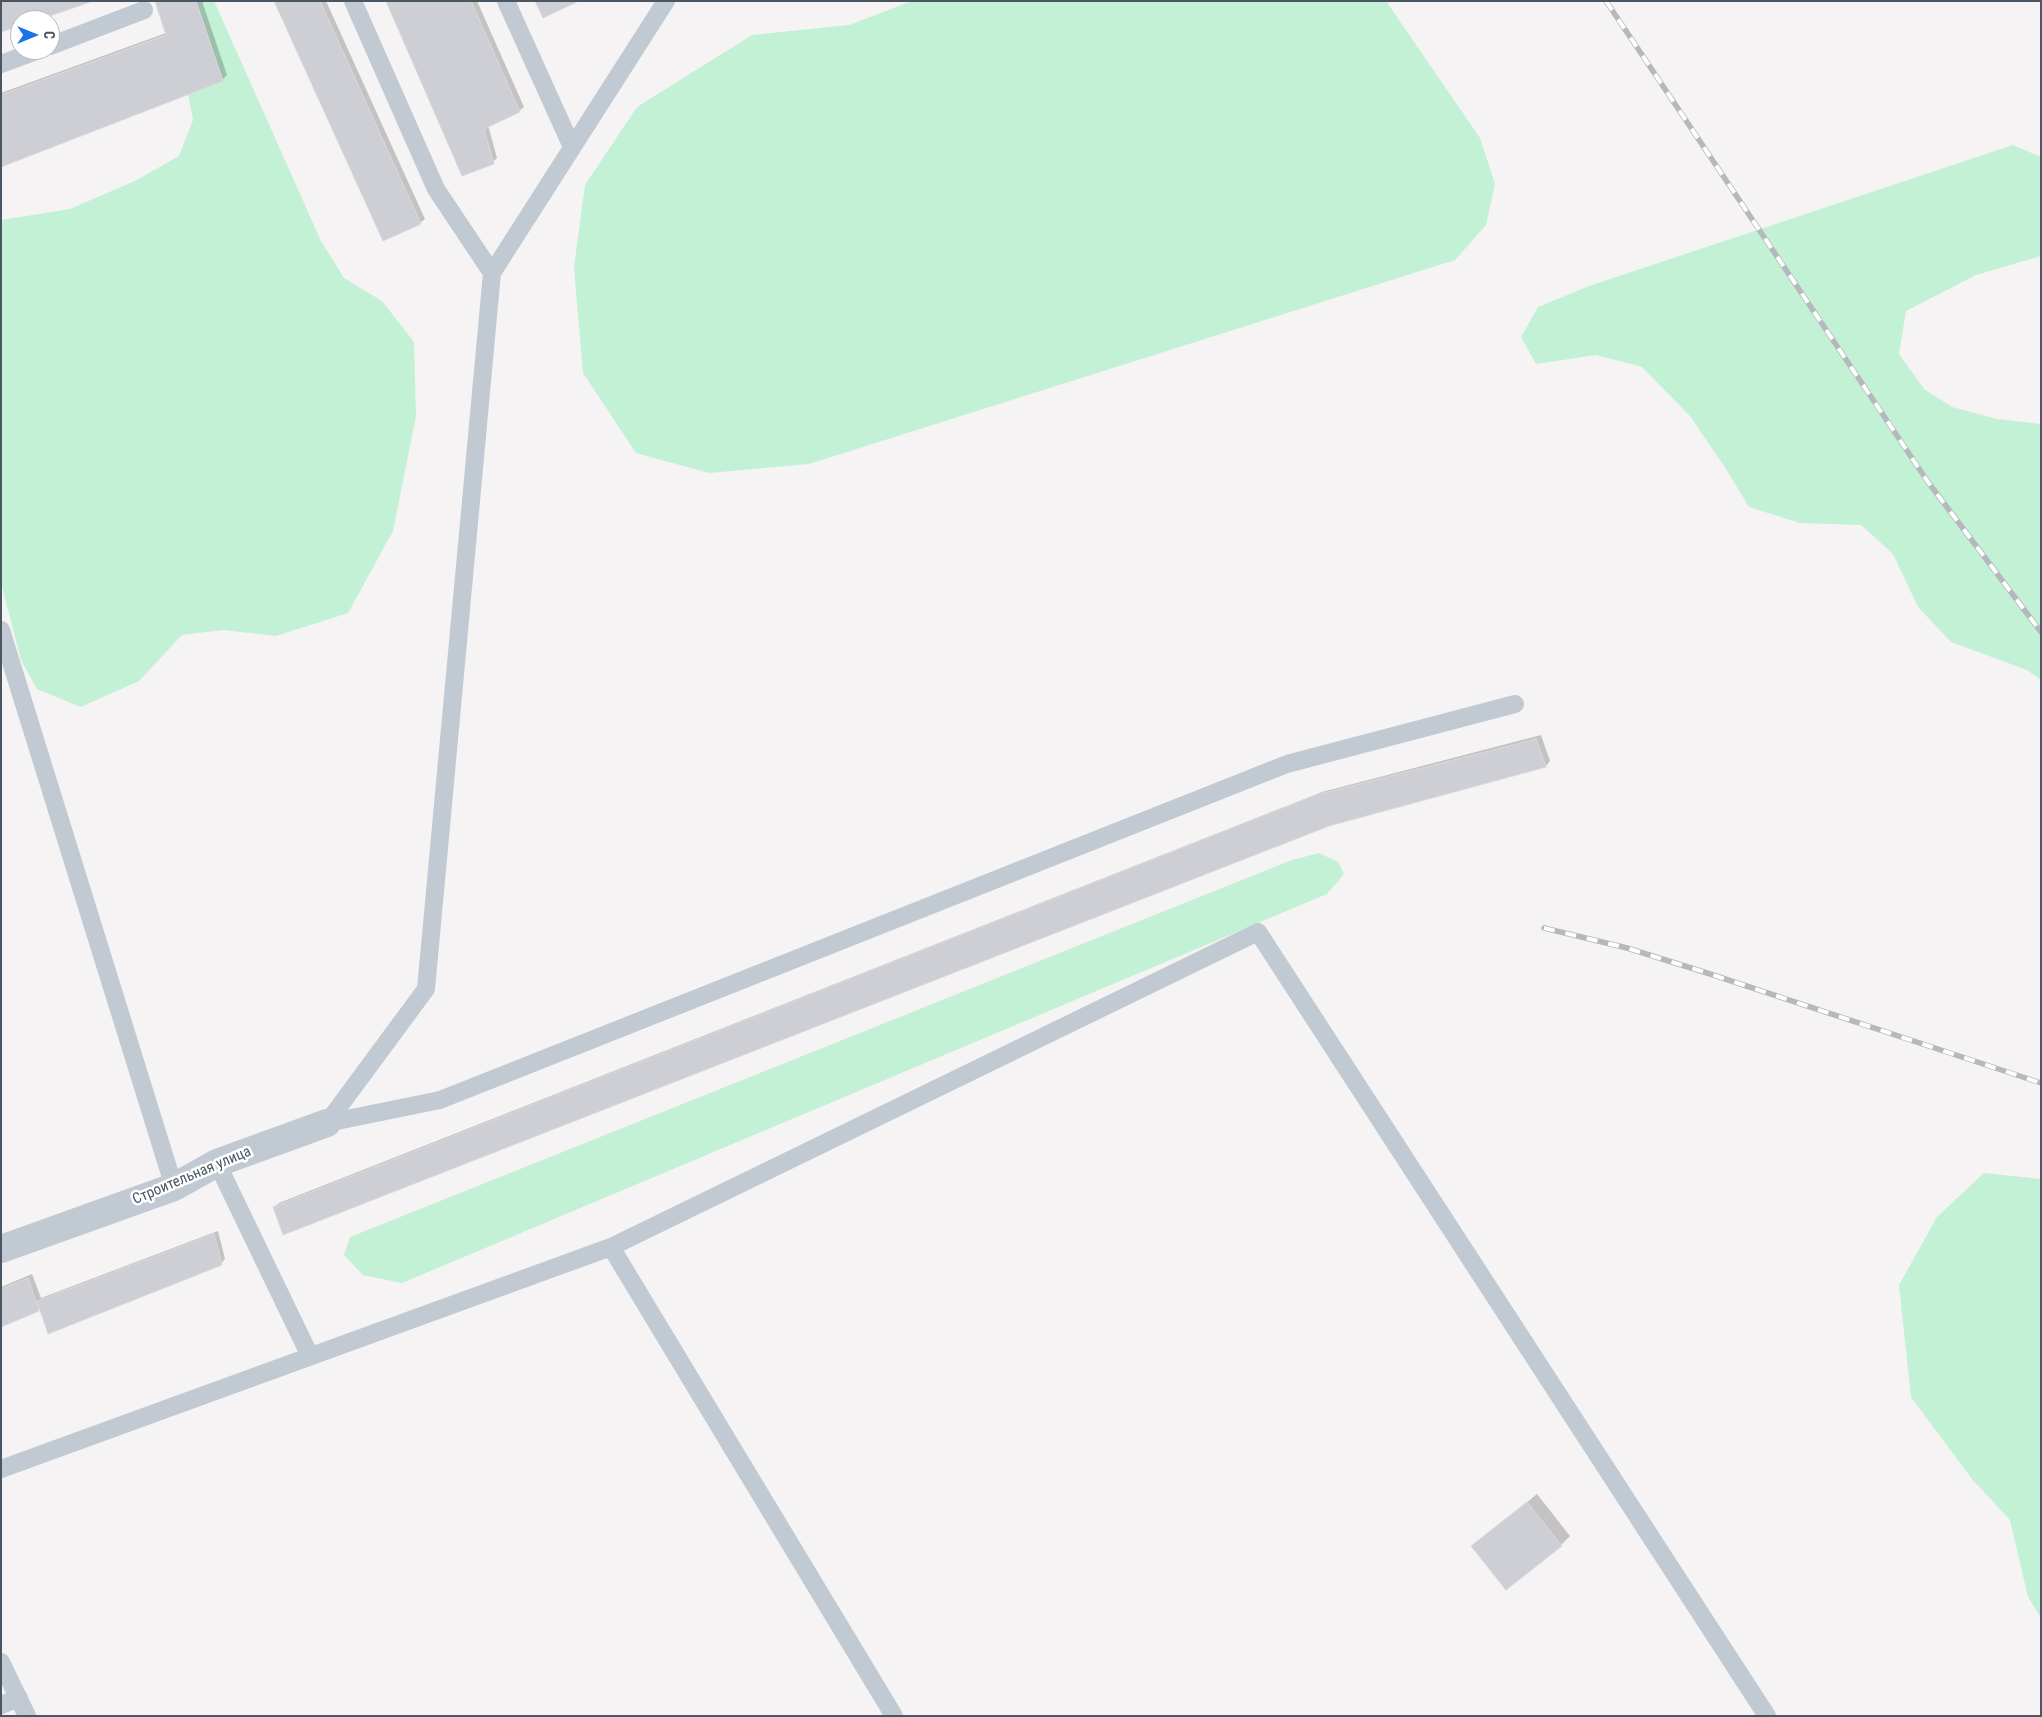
<!DOCTYPE html>
<html>
<head>
<meta charset="utf-8">
<style>
  body { margin:0 }
  #map { position:relative; width:2042px; height:1717px; overflow:hidden; background:#f5f3f3; font-family:"Roboto Condensed",sans-serif }
  canvas { display:block }
  .frame { position:absolute; inset:0; border:2px solid #4a5661; pointer-events:none }
  .north { position:absolute; left:10px; top:10px; width:50px; height:50px; box-sizing:border-box; background:#fff; border:1px solid #b7bbc0; border-radius:50%; rotate:90deg; font-size:14px; font-weight:700; line-height:20px; text-align:center; color:#4a5661 }
  .north::after { content:''; display:block; margin:auto; width:18px; height:22px; background:#1a73e8; clip-path:polygon(50% 0,100% 100%,50% 72%,0 100%) }
</style>
</head>
<body>
<div id="map">
<canvas width="2042" height="1717"></canvas>
<div class="frame"></div>
<div class="north">С</div>
</div>
<script>
const ctx = document.querySelector('canvas').getContext('2d');
ctx.lineJoin = 'round';
function paint(path, color) { ctx.fillStyle = color; ctx.fill(path, 'evenodd'); }
const shape = rows => new Path2D(rows.map(r => 'M' + r).join(''));
function trace(path, color, width, dash) { ctx.strokeStyle = color; ctx.lineWidth = width; ctx.lineCap = dash ? 'butt' : 'round'; ctx.setLineDash(dash || []); ctx.stroke(path); }
function label(font, color, halo, rows, align = 'center') {
  ctx.font = font + ' "Roboto Condensed",sans-serif'; ctx.lineWidth = 5; ctx.setLineDash([]); ctx.textBaseline = 'middle'; ctx.strokeStyle = halo; ctx.fillStyle = color; for (const [text, x, y, turn = 0] of rows) {
    ctx.save(); ctx.translate(x, y); ctx.rotate((+turn || 0) * Math.PI / 180); ctx.textAlign = isNaN(turn) ? turn : align; if (halo) ctx.strokeText(text, 0, 0); ctx.fillText(text, 0, 0); ctx.restore();
  }
}
const green = shape([
  [170,1,214,1,321,241,344,278,382,301,414,342,416,416,393,531,348,613,276,636,223,630,182,635,139,681,81,707,37,689,21,660,1,583,1,220,70,209,135,181,179,156,193,120],
  [912,1,1386,1,1480,138,1495,184,1486,225,1455,260,809,464,709,473,636,453,583,373,574,267,585,185,637,107,752,35,849,25],
  [2013,145,2041,157,2041,256,1976,275,1906,311,1899,354,1924,389,1952,407,1997,419,2041,424,2041,680,2027,670,1951,642,1918,607,1893,554,1861,525,1800,523,1749,507,1724,466,1690,416,1642,367,1596,355,1536,364,1521,337,1538,307,1589,286],
  [1319,853,1338,862,1344,874,1327,894,402,1283,363,1275,344,1255,350,1237,1292,860],
  [1984,1173,2041,1179,2041,1618,2028,1597,2010,1520,1972,1479,1911,1397,1899,1285,1937,1217]
]);
const shadow = shape([
  [156,1,202,1,227,75,222,80,1,166,1,93,166,33],
  [276,1,326,1,425,219,420,223],
  [387,1,477,1,524,107,519,111,488,125,497,158,493,162],
  [1541,735,1550,761,1546,766,1328,824,274,1207,279,1203,1322,792],
  [218,1231,225,1259,221,1264,40,1309,1,1326,1,1287,32,1274,41,1298],
  [1537,1494,1570,1536,1561,1545,1473,1546]
]);
const building = shape([
  [1,1,93,1,38,20,20,20,20,26,1,32,1,1],
  [155,1,196,1,223,81,1,167,1,95,166,35,155,1],
  [274,1,320,1,421,224,383,241,274,1],
  [386,1,471,1,520,112,484,129,494,164,462,176,386,1],
  [535,1,579,1,543,18,535,1],
  [1536,739,1546,767,1329,826,283,1235,273,1207,1316,795,1536,739],
  [214,1234,222,1265,48,1334,37,1301,214,1234],
  [28,1278,39,1311,1,1327,1,1289,28,1278],
  [1527,1502,1562,1546,1506,1590,1471,1546,1527,1502]
]);
const lane = shape([
  [353,1,436,189,492,273],
  [506,1,572,147],
  [50,46,144,10],
  [1,64,39,50],
  [1,630,174,1187],
  [327,1123,440,1100,1287,764,1515,704],
  [327,1123,426,989,492,273,666,1],
  [217,1163,310,1356],
  [611,1247,894,1716],
  [1,1469,611,1247,1258,932,1767,1716],
  [1,1662,27,1716],
  [1,1705,19,1698]
]);
const street = shape([
  [1,1249,174,1187,217,1163,327,1123]
]);
const rail = shape([
  [1606,1,1928,482,2041,632],
  [1544,928,1627,948,1704,972,2041,1083]
]);
const streetNames = [
  ["Строительная улица",192,1176,-23]
];
paint(green, '#c3f1d5');
paint(shadow, '#0003');
paint(building, '#cdcfd5');
trace(building, '#d7d9de', 1);
trace(lane, '#c1cad2', 18);
trace(street, '#c1cad2', 28);
trace(rail, '#b5b8bd', 5.5);
trace(rail, '#fff', 4, [11]);
label('15px', '#4a5661', '#fff', streetNames);
</script>
</body>
</html>
